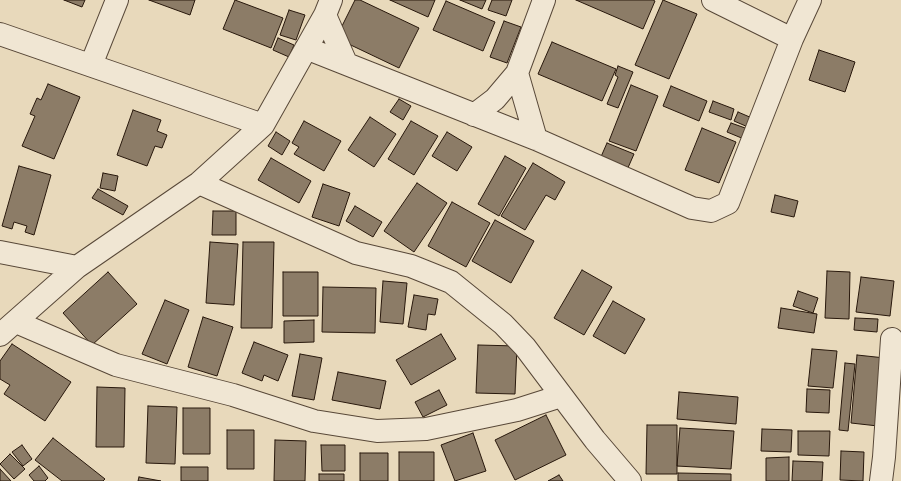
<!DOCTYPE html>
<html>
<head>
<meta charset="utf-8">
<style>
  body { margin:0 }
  canvas { display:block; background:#e8d9bb }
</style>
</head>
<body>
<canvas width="901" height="481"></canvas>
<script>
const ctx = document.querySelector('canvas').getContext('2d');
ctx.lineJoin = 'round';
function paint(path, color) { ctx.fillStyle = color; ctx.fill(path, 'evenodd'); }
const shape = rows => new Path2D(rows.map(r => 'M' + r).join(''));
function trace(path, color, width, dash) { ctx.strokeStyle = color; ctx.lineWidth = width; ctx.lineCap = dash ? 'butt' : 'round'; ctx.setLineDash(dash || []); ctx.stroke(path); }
const building = shape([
  [64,0,85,0,82,7,64,0],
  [149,0,195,0,190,15,149,0],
  [235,0,283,18,271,48,223,29,235,0],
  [355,0,360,0,419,28,399,68,336,38,355,0],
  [390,0,435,0,428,17,390,0],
  [460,0,486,0,482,9,460,0],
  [492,0,512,0,506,16,488,10,492,0],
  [576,0,653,0,655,1,643,29,576,0],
  [663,0,697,14,669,79,635,65,663,0],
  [446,1,495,22,483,51,433,30,446,1],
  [289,10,305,15,296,40,280,35,289,10],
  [504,21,521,27,507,63,490,57,504,21],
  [278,38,294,45,289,57,273,50,278,38],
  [552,42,616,69,602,101,538,74,552,42],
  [819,50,855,62,845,92,809,80,819,50],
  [618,66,633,72,618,108,607,104,618,77,615,75,618,66],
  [48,84,80,97,54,159,22,146,35,116,30,114,37,98,41,100,48,84],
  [631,85,658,96,636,151,609,141,631,85],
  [671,86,707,101,699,121,663,106,671,86],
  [399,99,411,106,403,120,390,112,399,99],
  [713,101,734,109,731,120,709,112,713,101],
  [133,110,161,120,157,131,167,135,162,148,155,146,147,166,117,155,133,110],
  [738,112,752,118,748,127,734,121,738,112],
  [370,117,396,134,374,167,348,150,370,117],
  [304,121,341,141,324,171,294,154,299,147,292,143,304,121],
  [411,121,438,136,414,175,388,159,411,121],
  [731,123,748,129,744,139,727,132,731,123],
  [702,128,736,142,719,183,685,170,702,128],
  [276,132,290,141,282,155,268,146,276,132],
  [447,132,472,147,457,171,432,156,447,132],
  [607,143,634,154,627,170,600,159,607,143],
  [505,156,526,168,499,216,478,204,505,156],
  [271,158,311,181,299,203,258,180,271,158],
  [533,163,565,182,555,200,546,195,525,230,501,216,533,163],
  [19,166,51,175,34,235,25,232,27,226,14,222,12,229,2,226,19,166],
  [103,173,118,176,115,191,100,188,103,173],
  [417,183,447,203,414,252,384,231,417,183],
  [323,184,350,193,339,226,312,217,323,184],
  [98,189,128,206,123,215,92,198,98,189],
  [775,195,798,201,794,217,771,212,775,195],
  [452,202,490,223,466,267,428,246,452,202],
  [355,206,382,222,373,237,346,221,355,206],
  [213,211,236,211,236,235,212,235,213,211],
  [495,220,534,241,511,283,472,261,495,220],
  [210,242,238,244,234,305,206,303,210,242],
  [243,242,274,242,272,328,241,328,243,242],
  [582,270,612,287,584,335,554,318,582,270],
  [827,271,850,272,849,319,825,318,827,271],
  [108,272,137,304,92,345,63,313,108,272],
  [283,272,318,272,318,316,283,316,283,272],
  [861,277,894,281,890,316,856,312,861,277],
  [383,281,407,283,403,324,380,322,383,281],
  [323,287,376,288,375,333,322,332,323,287],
  [798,291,818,298,813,313,793,306,798,291],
  [414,295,438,299,435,315,428,314,426,330,408,327,414,295],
  [165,300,189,310,167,364,142,354,165,300],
  [613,301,645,319,625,354,593,336,613,301],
  [781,308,817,314,814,333,778,328,781,308],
  [203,317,233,327,217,376,188,367,203,317],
  [855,318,878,319,877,332,854,330,855,318],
  [314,320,314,342,284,343,284,321,314,320],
  [441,334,456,359,411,385,396,360,441,334],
  [254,342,288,355,278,381,264,375,262,381,242,373,254,342],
  [12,344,71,382,45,421,4,394,10,385,0,379,0,361,12,344],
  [478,345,517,346,515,394,476,393,478,345],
  [812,349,837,351,833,388,808,386,812,349],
  [300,354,322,358,314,400,292,396,300,354],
  [857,355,885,358,878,426,851,423,857,355],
  [845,363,855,364,848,431,839,430,845,363],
  [338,372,386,381,380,409,332,400,338,372],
  [97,387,125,388,124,447,96,447,97,387],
  [807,389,830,390,829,413,806,412,807,389],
  [439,390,447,405,423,417,415,402,439,390],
  [679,392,738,397,736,424,677,419,679,392],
  [148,406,177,407,175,464,146,463,148,406],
  [183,408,210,408,210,454,183,454,183,408],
  [546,415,566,455,515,480,495,440,546,415],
  [647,425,677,425,677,474,646,474,647,425],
  [680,428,734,431,731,469,677,466,680,428],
  [762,429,792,430,791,452,761,451,762,429],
  [227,430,254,430,254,469,227,469,227,430],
  [798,431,830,431,829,456,798,455,798,431],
  [473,433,486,471,455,481,441,445,473,433],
  [53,438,105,479,103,481,62,481,35,460,53,438],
  [275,440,306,441,305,481,274,481,275,440],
  [22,445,32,459,23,466,12,452,22,445],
  [321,445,345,445,345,471,322,471,321,445],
  [841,451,864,452,863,481,840,480,841,451],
  [399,452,434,452,434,481,399,481,399,452],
  [360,453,388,453,388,481,360,481,360,453],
  [10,454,25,469,14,479,0,464,10,454],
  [789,457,789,481,766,481,766,458,789,457],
  [793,461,823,462,822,481,792,481,793,461],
  [39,466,48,478,45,481,34,481,29,475,39,466],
  [181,467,208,467,208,481,181,481,181,467],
  [0,469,11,481,0,481,0,469],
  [678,473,731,474,731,481,678,481,678,473],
  [319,474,344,474,344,481,319,481,319,474],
  [559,475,563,481,548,481,559,475],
  [139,477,161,481,138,481,139,477]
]);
const minor = shape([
  [713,0,792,39],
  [325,15,346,63],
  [0,34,263,125],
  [306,48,536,139,692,208,711,211,728,203,792,39,810,0],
  [91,65,117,0],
  [517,73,536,139],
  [474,115,495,99,517,73,544,0],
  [199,183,356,253,411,266,451,282,503,324,525,347,595,440,630,481],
  [0,252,77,267],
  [16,322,116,365,233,395,314,421,377,431,426,429,517,410,561,396],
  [0,335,77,267,199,183,263,125,325,15,331,0],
  [881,481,884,457,892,339]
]);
paint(building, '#8c7c67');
trace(building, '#28180c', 1);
trace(minor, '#584838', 24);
trace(minor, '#f0e6d3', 22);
</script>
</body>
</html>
